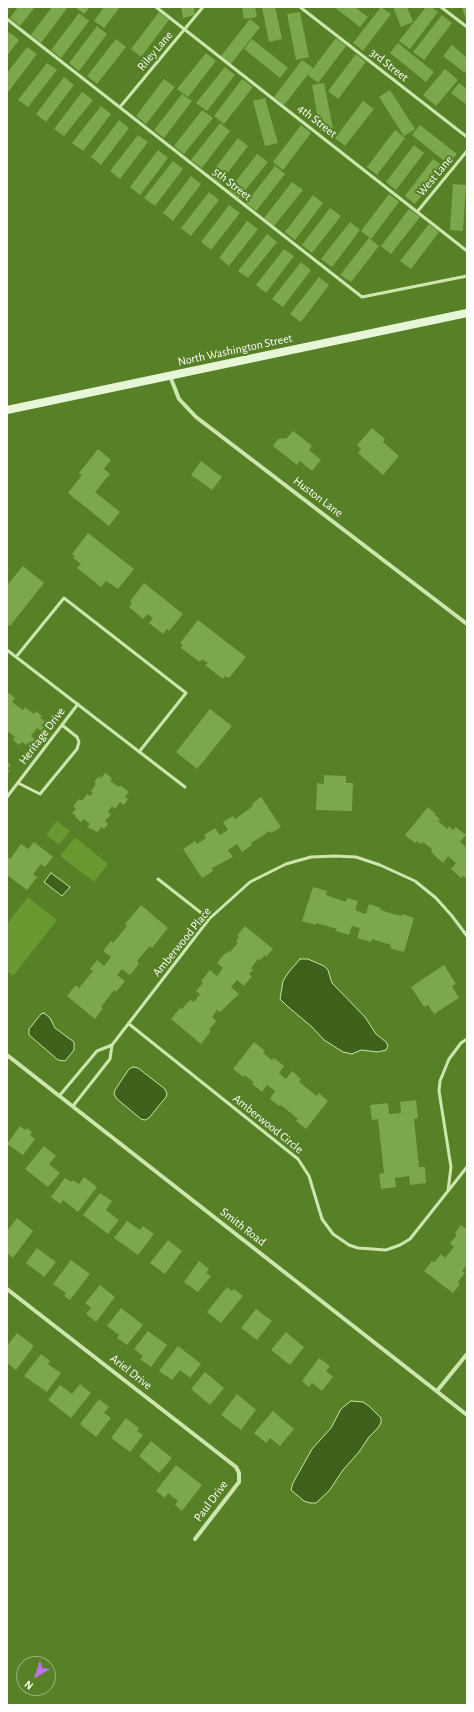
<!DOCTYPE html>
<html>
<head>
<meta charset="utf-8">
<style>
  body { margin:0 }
  #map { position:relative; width:474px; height:1712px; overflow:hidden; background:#578027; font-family:"Alegreya Sans",sans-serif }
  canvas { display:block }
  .frame { position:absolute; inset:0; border:8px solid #fff; pointer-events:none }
  .north { position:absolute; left:16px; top:1656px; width:40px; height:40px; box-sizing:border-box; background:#578027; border:1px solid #9ab37d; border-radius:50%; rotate:219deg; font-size:11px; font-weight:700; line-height:16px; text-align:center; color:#fff }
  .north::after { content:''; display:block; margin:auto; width:14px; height:18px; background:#bf74ee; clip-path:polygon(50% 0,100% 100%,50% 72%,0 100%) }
</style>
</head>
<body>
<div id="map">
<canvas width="474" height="1712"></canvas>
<div class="frame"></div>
<div class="north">N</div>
</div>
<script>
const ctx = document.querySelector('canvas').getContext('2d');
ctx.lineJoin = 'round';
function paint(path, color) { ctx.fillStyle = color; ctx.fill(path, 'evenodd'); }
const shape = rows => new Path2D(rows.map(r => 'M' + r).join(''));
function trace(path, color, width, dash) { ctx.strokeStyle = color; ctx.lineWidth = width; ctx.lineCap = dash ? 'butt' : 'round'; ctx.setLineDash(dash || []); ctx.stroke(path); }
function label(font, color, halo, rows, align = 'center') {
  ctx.font = font + ' "Alegreya Sans",sans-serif'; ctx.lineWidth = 4; ctx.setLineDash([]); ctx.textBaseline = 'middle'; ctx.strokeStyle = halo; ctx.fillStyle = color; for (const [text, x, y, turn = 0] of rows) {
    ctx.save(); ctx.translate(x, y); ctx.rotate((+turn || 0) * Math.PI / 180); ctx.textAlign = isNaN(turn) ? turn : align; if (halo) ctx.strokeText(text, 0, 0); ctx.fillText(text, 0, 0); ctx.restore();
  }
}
const green = shape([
  [57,821,70,831,59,845,46,835],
  [75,837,108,864,94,882,60,856],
  [28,897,57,920,13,976,7,971,7,924]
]);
const water = shape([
  [51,873,70,887,62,896,44,882,51,873],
  [300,959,308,959,324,966,328,970,332,983,365,1017,376,1034,386,1042,388,1046,386,1050,378,1052,361,1050,352,1054,343,1052,324,1040,312,1027,287,1006,280,999,283,981,288,973,300,959],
  [44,1013,50,1018,55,1028,74,1042,74,1050,65,1061,58,1060,29,1035,29,1029,41,1014,44,1013],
  [133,1067,138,1068,165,1089,167,1094,166,1097,149,1118,145,1120,141,1119,117,1099,114,1094,115,1090,129,1069,133,1067],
  [351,1401,363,1402,369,1406,381,1418,381,1423,378,1428,369,1437,359,1452,343,1470,329,1491,316,1503,310,1503,304,1501,291,1490,293,1483,312,1449,331,1428,341,1409,351,1401]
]);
const building = shape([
  [18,7,35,7,20,26,10,18],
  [52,7,68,7,41,43,31,35],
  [75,7,90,7,84,14],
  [104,7,120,7,104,28,94,21],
  [181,7,194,7,195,15,183,18],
  [242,7,255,7,257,17,244,19],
  [262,7,275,7,282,39,269,42],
  [334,7,355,7,368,17,360,27],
  [381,7,391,14,363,51,353,43],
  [393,7,407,7,413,22,401,27],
  [426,7,431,7,438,12,410,49,399,41],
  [462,7,467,7,467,23],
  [159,12,169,20,141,57,131,49],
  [300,12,309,57,296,60,287,14],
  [79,13,89,21,61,58,51,50],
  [442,15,452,23,424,60,413,52],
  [250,19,260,27,231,64,221,56],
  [97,26,107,34,79,71,69,63],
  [9,32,19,40,7,56,7,35],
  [336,38,346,46,318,83,308,75],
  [116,39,126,47,97,84,87,76],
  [252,39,288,68,280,78,244,49],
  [398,43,434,72,426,82,390,53],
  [452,45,467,58,467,70,465,73,443,56],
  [27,47,37,54,9,91,7,90,7,73],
  [206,53,216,61,188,97,177,89],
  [356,54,366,62,338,99,328,91],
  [302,60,313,68,284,105,274,97],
  [47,63,57,70,28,107,18,100],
  [225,67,235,75,207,111,196,103],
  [445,69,458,80,436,106,423,95],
  [64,77,74,85,46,122,36,114],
  [164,79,175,87,146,124,136,116],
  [242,79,253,87,224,124,214,116],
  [324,83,333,129,320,131,312,85],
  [459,83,467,89,467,105,451,93],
  [390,90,415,129,404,136,379,97],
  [82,92,93,100,64,136,54,129],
  [182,94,192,101,164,138,154,130],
  [265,98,278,143,265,146,253,101],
  [363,101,374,109,345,146,335,138],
  [101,106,111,114,83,151,72,143],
  [202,110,213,118,184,154,174,146],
  [119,120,129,128,101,165,91,157],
  [220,123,230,131,202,168,191,160],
  [301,125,311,133,283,170,273,162],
  [420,125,457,154,448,164,412,135],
  [395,130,405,138,377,175,367,167],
  [138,135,148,142,120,179,110,171],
  [238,138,248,146,220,183,210,175],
  [414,145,424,153,396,190,386,182],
  [158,150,168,158,140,195,130,187],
  [257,154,268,162,239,198,229,190],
  [433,159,444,167,415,204,405,196],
  [173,161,183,169,155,206,144,198],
  [275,166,285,174,256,211,246,203],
  [191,176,201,184,173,221,163,213],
  [292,182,303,190,274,226,264,218],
  [453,184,466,185,463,231,450,230],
  [209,192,219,200,191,236,181,228],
  [389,194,399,202,371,239,361,231],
  [313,195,323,203,295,240,285,232],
  [229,205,240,213,211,250,201,242],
  [330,208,341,216,312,253,302,245],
  [409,209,420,217,391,254,381,246],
  [247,221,258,229,229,266,219,258],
  [350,222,360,230,332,267,321,259],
  [429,224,439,232,411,269,400,261],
  [267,234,277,242,248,278,238,271],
  [369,238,379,246,351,282,340,275],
  [284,249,294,256,266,293,256,285],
  [301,262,311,270,283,307,272,299],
  [319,277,329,285,301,322,290,314],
  [372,428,385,439,383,442,399,456,383,475,358,453,361,449,357,445],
  [293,431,312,446,309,450,321,460,312,471,300,461,297,465,273,446,278,439,287,438],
  [98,449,111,460,104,469,110,474,95,492,120,512,109,526,68,493,82,475,79,473],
  [201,461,222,477,212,490,191,475],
  [88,533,134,569,118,589,106,581,101,587,77,568,81,564,73,558,75,556,72,554],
  [23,566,44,583,10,626,7,624,7,585],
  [144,583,183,614,169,631,167,629,163,634,149,623,153,618,147,614,143,619,129,607,132,603,130,601],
  [198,620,246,657,229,678,225,676,223,679,205,665,208,663,202,659,200,662,181,648,183,645,180,643],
  [7,692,15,698,12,702,23,710,25,707,34,714,36,711,42,716,40,718,45,721,41,726,44,727,41,731,37,728,31,736,35,739,31,744,29,742,26,745,22,742,19,745,13,740,15,737,7,731],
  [210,709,232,726,197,769,176,752],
  [7,762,11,765,7,769,10,771,7,774],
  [105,773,112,778,110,781,119,787,120,785,129,792,125,797,128,799,124,805,120,802,115,809,112,806,108,812,111,814,105,821,108,824,104,829,102,827,97,832,87,827,90,824,84,819,81,822,75,817,76,816,72,813,76,809,73,806,79,799,82,801,87,794,90,796,93,793,91,791,96,784,94,782,99,776,101,778],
  [324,775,346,776,346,783,353,783,352,811,316,810,317,783,324,784],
  [261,797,281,827,271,833,270,831,251,843,252,845,242,852,237,844,228,850,233,857,212,868,213,871,202,878,183,849,195,841,197,844,206,838,204,835,215,828,220,835,228,830,223,822,233,816,235,819,253,806,252,804],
  [428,807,436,814,435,815,440,819,438,821,447,829,449,826,453,830,456,827,466,835,460,842,467,848,467,879,463,876,461,878,451,869,456,863,448,856,443,863,433,854,431,851,432,849,423,842,421,844,417,841,415,843,405,835],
  [34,842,53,857,45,867,41,864,33,874,37,877,27,890,7,875,7,856,10,859,21,844,28,849],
  [313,887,327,891,326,895,346,902,347,898,358,901,355,910,366,914,369,904,381,908,380,910,401,916,402,914,414,918,404,952,390,948,391,945,372,939,371,942,357,938,360,928,352,926,349,935,336,931,337,929,316,923,316,925,302,921],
  [141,905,168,928,152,948,150,946,137,961,139,964,130,975,122,969,117,975,125,981,116,992,114,990,101,1007,103,1008,95,1019,67,996,76,985,79,988,93,971,90,969,97,960,104,966,111,957,103,951,111,941,113,943,127,926,125,924],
  [245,926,273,949,266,957,265,955,260,960,258,959,251,968,253,970,249,974,252,976,244,986,237,980,231,987,239,994,220,1012,217,1010,212,1017,216,1021,209,1030,211,1031,201,1044,171,1019,180,1008,182,1009,190,1000,194,1002,200,994,196,991,203,983,201,981,210,970,217,976,223,968,217,963,225,953,226,954,228,951,230,952,238,943,236,941,239,937,237,936],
  [444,965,456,984,452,986,459,998,434,1014,428,1005,424,1007,411,987],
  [254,1042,265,1051,263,1053,272,1060,274,1058,284,1066,279,1073,286,1079,292,1071,301,1079,299,1082,317,1096,319,1093,328,1101,306,1129,296,1121,298,1119,281,1105,279,1106,270,1099,275,1091,267,1085,262,1092,252,1084,254,1082,244,1075,243,1077,233,1069],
  [416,1100,418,1118,414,1119,419,1167,425,1167,426,1183,410,1185,409,1176,395,1178,396,1187,381,1189,379,1174,384,1173,378,1119,372,1120,370,1105,388,1103,389,1114,401,1113,400,1102],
  [20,1126,25,1130,27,1128,32,1132,30,1135,35,1139,23,1155,7,1144],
  [44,1146,56,1156,49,1164,60,1173,48,1187,25,1169],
  [84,1177,97,1187,78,1212,63,1200,60,1204,51,1197,65,1178,72,1182,73,1180,79,1184],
  [100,1193,112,1201,106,1210,119,1220,108,1234,83,1215],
  [17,1218,33,1231,13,1258,7,1253,8,1251,7,1250,7,1231],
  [127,1221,140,1230,143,1226,154,1234,138,1255,114,1238],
  [461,1225,467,1229,467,1265,462,1271,465,1273,458,1282,460,1284,453,1293,424,1271,432,1261,434,1263,441,1254,445,1258,454,1247,450,1243,457,1235,455,1233],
  [168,1240,182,1251,165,1274,150,1263],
  [37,1248,56,1262,44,1277,26,1263],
  [71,1260,90,1274,70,1300,64,1296,66,1293,53,1284],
  [199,1261,209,1269,206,1273,211,1276,198,1292,184,1282],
  [100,1285,115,1297,96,1322,86,1314,91,1308,85,1303],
  [227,1287,232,1291,234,1289,243,1296,221,1323,207,1312],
  [121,1308,143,1325,127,1345,117,1338,119,1335,107,1326],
  [256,1309,272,1321,257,1340,241,1328],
  [148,1331,167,1345,151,1367,140,1359,143,1356,134,1349],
  [286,1332,304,1347,290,1365,271,1350],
  [17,1333,34,1346,16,1370,7,1363,7,1346],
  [178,1346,201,1364,190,1378,180,1370,172,1380,159,1371],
  [41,1354,50,1361,48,1364,61,1373,47,1392,24,1376],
  [319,1358,330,1366,326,1371,333,1377,322,1391,312,1383,309,1387,302,1381],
  [205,1372,224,1388,210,1405,191,1389],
  [80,1384,91,1393,71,1418,48,1400,60,1385,72,1394],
  [237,1394,256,1410,241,1430,221,1415],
  [99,1399,109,1407,104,1413,111,1418,96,1437,80,1424],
  [273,1411,294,1429,280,1446,270,1438,266,1443,254,1433],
  [126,1418,139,1428,137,1431,143,1435,130,1452,111,1438],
  [151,1441,172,1458,159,1473,139,1456],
  [176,1465,202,1485,182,1511,175,1505,178,1501,168,1493,165,1498,156,1491]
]);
const service = shape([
  [156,7,467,251],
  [300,7,467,137],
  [441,7,467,27],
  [7,19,362,297,467,276],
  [120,107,203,7],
  [417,212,467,151],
  [7,650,185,787],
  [16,657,64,598,186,693,139,752],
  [18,783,40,794,77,749,79,742,77,737,62,725],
  [7,797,78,704],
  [158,879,209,919],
  [129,1024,298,1159,309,1176,322,1219,333,1234,349,1245,358,1248,386,1250,400,1245,410,1239,448,1191,451,1167,439,1091,440,1081,449,1059,461,1043,467,1039],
  [60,1095,97,1051,112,1045,209,919,250,882,286,864,311,857,335,856,356,857,380,865,415,881,436,898,452,916,467,936],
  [73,1106,110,1059,112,1045],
  [448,1191,467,1167]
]);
const minor = shape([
  [170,376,179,399,196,417,467,624],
  [7,1055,467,1415],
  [7,1289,236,1467,239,1473,239,1482,195,1539],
  [437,1391,467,1354]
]);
const secondary = shape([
  [7,410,467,313]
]);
const streetNames = [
  ["Riley Lane",155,51,-50],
  ["3rd Street",389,65,38],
  ["4th Street",317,121,38],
  ["West Lane",435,176,-50],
  ["5th Street",232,184,38],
  ["North Washington Street",235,350,-12],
  ["Huston Lane",318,497,37],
  ["Heritage Drive",42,736,-53],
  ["Amberwood Place",182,942,-51],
  ["Amberwood Circle",268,1124,39],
  ["Smith Road",243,1227,38],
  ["Ariel Drive",131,1372,38],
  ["Paul Drive",211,1501,-53]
];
paint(green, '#699831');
paint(water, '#40611b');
trace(water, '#c9e6a3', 1);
paint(building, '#7ca74b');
trace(service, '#cde6ae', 3);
trace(minor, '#cde6ae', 4);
trace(secondary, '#e7f6d7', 8);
label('12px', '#fff', '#578027', streetNames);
</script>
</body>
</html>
